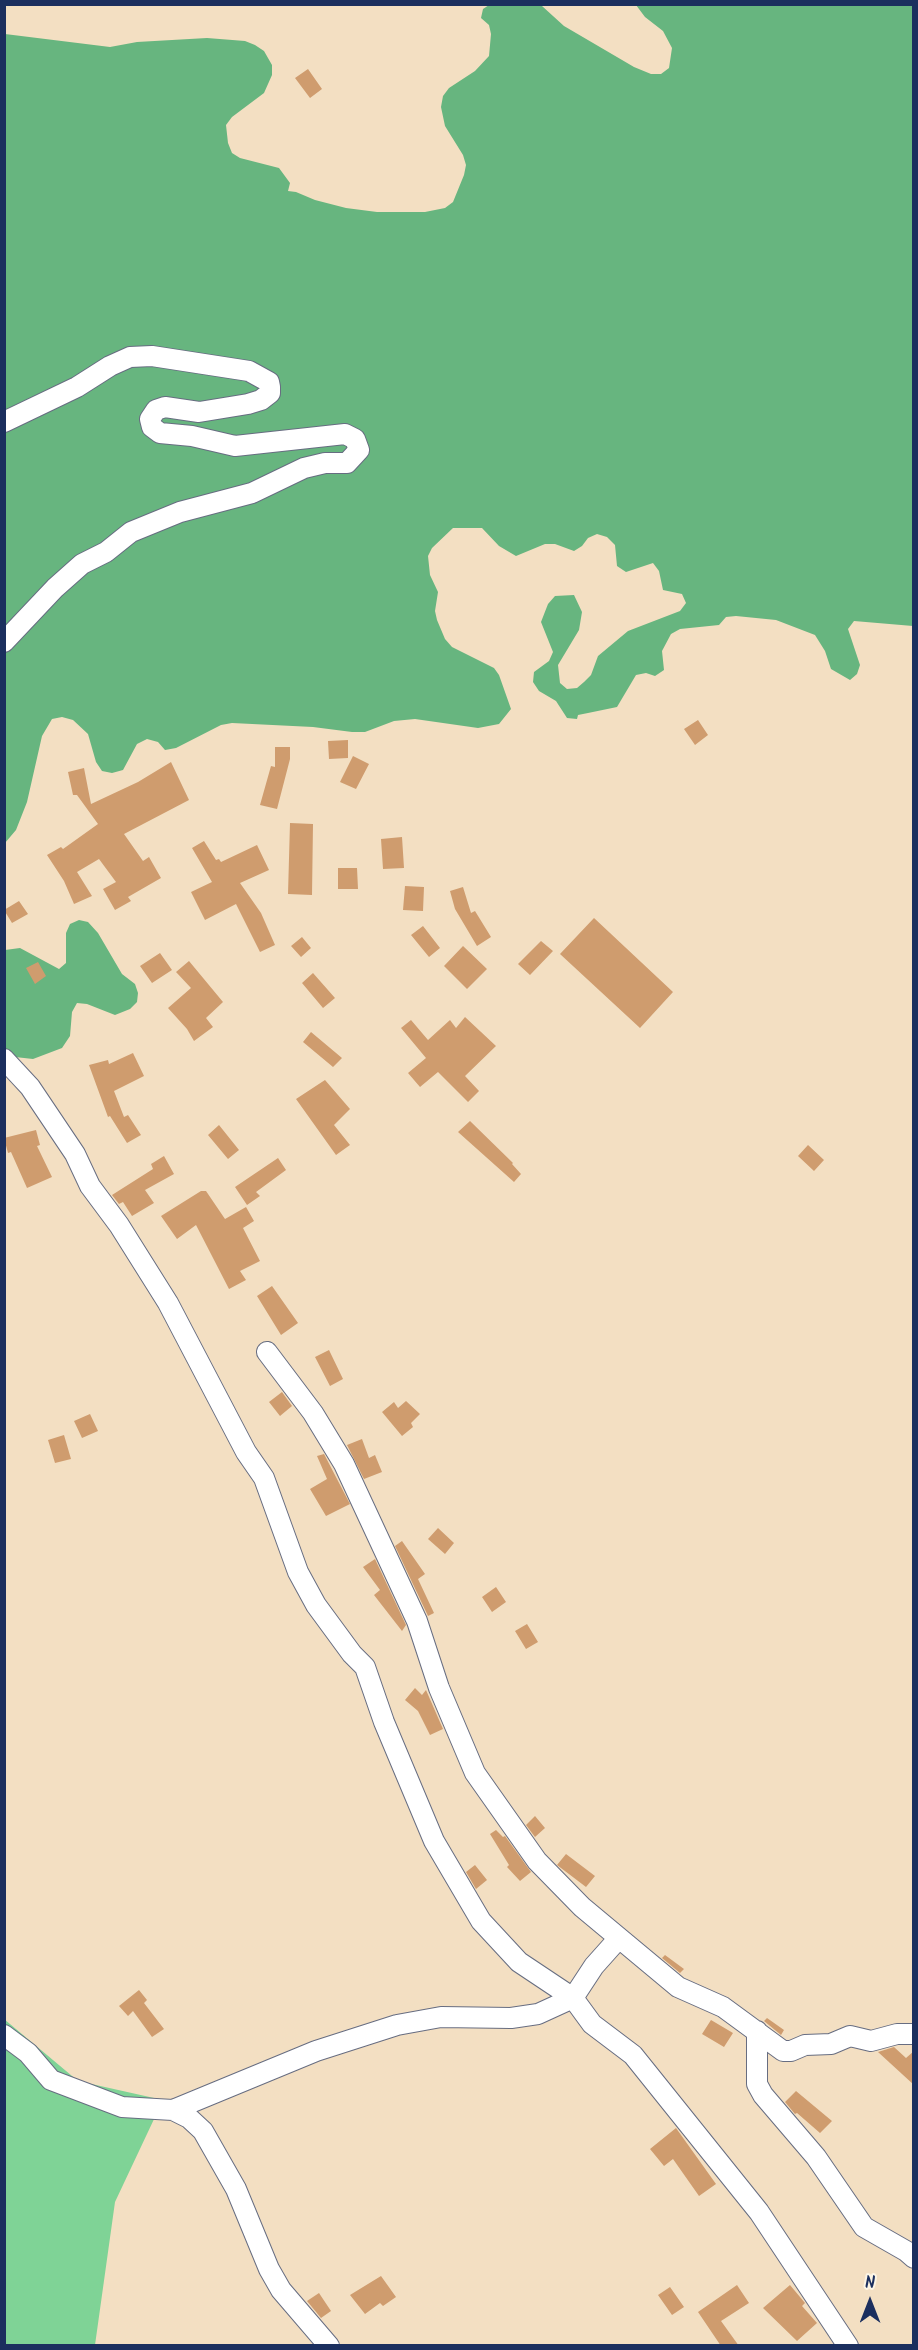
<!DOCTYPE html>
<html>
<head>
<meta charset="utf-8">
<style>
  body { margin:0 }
  #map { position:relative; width:918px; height:2350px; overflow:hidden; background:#f3dfc2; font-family:Kalam,sans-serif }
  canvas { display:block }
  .frame { position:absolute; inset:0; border:6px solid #1b2f5e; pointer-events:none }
  .north { position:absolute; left:840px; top:2272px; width:60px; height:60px; -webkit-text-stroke:4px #fcf5e5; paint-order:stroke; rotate:0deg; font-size:16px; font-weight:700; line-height:24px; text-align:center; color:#1b2f5e }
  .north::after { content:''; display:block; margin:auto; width:21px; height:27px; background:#1b2f5e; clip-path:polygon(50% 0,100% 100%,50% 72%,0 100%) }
</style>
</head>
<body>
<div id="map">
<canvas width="918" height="2350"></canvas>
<div class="frame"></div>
<div class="north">N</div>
</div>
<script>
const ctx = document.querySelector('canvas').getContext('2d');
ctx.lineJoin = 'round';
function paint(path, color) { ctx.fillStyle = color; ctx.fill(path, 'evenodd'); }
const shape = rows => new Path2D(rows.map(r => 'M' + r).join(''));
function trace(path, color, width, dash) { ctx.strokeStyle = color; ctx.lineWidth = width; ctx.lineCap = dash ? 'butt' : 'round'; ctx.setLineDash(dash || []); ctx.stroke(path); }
const green = shape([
  [4,2019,78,2081,163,2100,115,2202,95,2345,5,2345]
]);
const forest = shape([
  [534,4,542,6,564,26,634,67,651,74,661,74,669,68,672,48,663,31,645,17,636,5,913,5,913,626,854,621,848,629,860,665,857,674,850,680,831,669,825,651,815,635,776,620,736,616,726,617,719,625,680,629,671,634,662,651,664,670,655,676,646,673,636,675,617,707,588,713,578,715,577,719,567,718,556,701,539,691,533,682,534,672,549,661,553,652,541,622,548,604,555,596,574,595,582,612,579,630,558,665,560,683,567,689,577,688,584,682,591,675,598,656,628,631,680,611,686,603,682,594,663,590,659,571,653,563,626,572,617,566,615,545,607,537,597,534,588,538,582,546,574,551,555,544,545,544,516,556,499,546,482,528,453,528,432,548,428,556,430,575,438,592,435,611,437,620,445,639,452,647,494,668,499,675,511,709,499,724,478,728,415,719,394,721,365,732,352,732,313,727,232,723,221,725,176,748,165,750,158,742,147,739,137,744,123,770,112,773,102,771,96,762,88,734,73,720,62,717,52,719,42,736,27,802,16,830,5,843,5,34,110,47,137,42,207,38,245,41,255,45,264,51,272,65,272,75,264,93,232,117,226,125,228,143,232,153,240,158,279,168,290,183,288,191,296,192,315,200,346,208,377,212,425,212,445,208,453,202,464,175,466,165,463,155,445,126,441,107,443,96,449,88,475,71,489,56,491,34,489,25,481,18,483,9,489,5],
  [79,920,88,922,98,933,122,974,135,984,138,993,137,1002,130,1009,115,1015,87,1004,77,1003,72,1012,70,1036,62,1048,33,1059,15,1057,5,1063,5,950,20,948,59,969,66,963,66,933,70,924]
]);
const building = shape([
  [308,69,322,89,310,98,295,78],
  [698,720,708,735,695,745,684,729],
  [348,740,348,758,329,759,328,741],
  [275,747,290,747,290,759,277,809,260,805,271,766,275,767],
  [353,756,369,764,356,789,340,782],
  [171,762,189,800,124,834,143,861,149,857,161,878,128,897,131,901,115,910,103,889,116,882,99,859,77,872,92,896,74,904,64,881,47,855,61,847,63,849,98,824,77,795,73,795,68,772,84,768,91,804,138,782],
  [290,823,313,824,312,895,288,894],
  [402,837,404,868,383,869,381,839],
  [204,841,216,860,219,859,221,862,257,845,269,870,240,883,261,913,275,945,260,952,236,904,205,920,191,892,212,882,192,848],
  [338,868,357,868,358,889,338,889],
  [405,886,424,887,423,911,403,910],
  [463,887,471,913,475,911,491,937,477,946,455,909,450,891],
  [19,901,28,914,12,923,4,910],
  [594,918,673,992,640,1028,560,954],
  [423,926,440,948,429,957,411,935],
  [302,937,311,948,301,957,291,946],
  [541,941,553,951,530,975,518,964],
  [463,946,487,969,467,989,444,966],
  [160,953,172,970,152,983,140,966],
  [189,961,223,1002,206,1018,213,1027,194,1041,187,1029,168,1008,191,988,176,972],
  [38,962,46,976,35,984,26,968],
  [313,973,335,998,323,1008,302,983],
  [465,1017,496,1046,465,1076,479,1091,468,1102,438,1072,420,1087,408,1073,426,1058,401,1028,411,1020,428,1040,450,1020,456,1028],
  [311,1032,342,1058,333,1067,303,1042],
  [133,1053,144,1076,114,1091,124,1117,128,1115,141,1135,127,1143,110,1116,108,1117,89,1065,108,1060,109,1064],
  [325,1080,350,1109,334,1125,350,1145,336,1155,296,1099],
  [470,1121,513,1163,512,1164,521,1174,514,1182,458,1132],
  [219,1125,239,1150,228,1159,208,1135],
  [36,1130,40,1145,37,1146,52,1177,27,1188,11,1152,8,1153,4,1138],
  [808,1145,824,1160,814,1171,798,1156],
  [164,1156,174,1174,145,1190,154,1203,132,1216,123,1202,119,1204,112,1195,153,1169,151,1164],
  [278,1158,286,1170,256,1192,260,1196,247,1205,235,1187],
  [201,1191,206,1191,225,1219,246,1207,254,1221,243,1228,260,1261,240,1271,246,1280,229,1289,196,1225,177,1239,161,1216],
  [272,1286,298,1323,281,1335,257,1296],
  [329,1350,343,1379,330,1386,315,1357],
  [282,1392,292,1406,280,1416,269,1402],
  [406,1401,420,1414,411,1423,413,1427,402,1436,382,1412,394,1402,398,1408],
  [90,1414,98,1431,82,1438,74,1421],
  [64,1435,71,1459,55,1463,48,1440],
  [362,1439,369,1458,375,1455,382,1472,364,1479,347,1445],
  [324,1454,350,1504,326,1516,310,1489,327,1479,317,1456],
  [438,1528,454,1543,445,1554,428,1539],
  [402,1541,425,1574,418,1579,434,1613,428,1616,395,1546],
  [375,1559,406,1625,402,1631,374,1595,380,1590,363,1567],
  [496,1587,506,1602,492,1612,482,1597],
  [527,1624,538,1642,526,1649,515,1631],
  [415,1688,422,1695,426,1690,443,1729,430,1735,418,1711,405,1700],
  [535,1816,545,1828,535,1837,526,1825],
  [496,1830,503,1837,505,1836,531,1872,520,1881,507,1867,509,1865,490,1834],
  [566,1854,595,1876,586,1887,557,1865],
  [475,1865,487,1880,476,1889,466,1872],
  [665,1955,684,1969,680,1973,662,1958],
  [139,1990,147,2000,144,2003,164,2029,152,2037,133,2011,128,2016,119,2006],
  [767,2018,784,2030,781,2035,764,2021],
  [711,2020,733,2033,724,2047,702,2034],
  [894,2047,906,2058,914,2051,914,2085,878,2052],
  [796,2091,832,2121,820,2133,797,2113,795,2114,785,2102],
  [676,2128,716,2184,699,2196,673,2159,664,2166,650,2149],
  [381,2276,396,2297,383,2306,380,2303,365,2314,350,2295],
  [737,2285,749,2303,721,2321,739,2346,721,2346,698,2312],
  [790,2285,805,2303,802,2306,817,2323,797,2341,763,2308],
  [670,2287,684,2307,672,2315,658,2295],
  [319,2293,331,2311,321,2318,307,2301]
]);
const street = shape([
  [4,422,77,387,110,366,130,357,152,356,249,371,269,382,270,387,270,393,261,400,248,404,199,412,165,407,156,410,150,419,152,427,160,433,192,436,235,446,345,434,355,439,359,450,347,463,325,463,304,468,252,493,180,512,131,532,106,552,82,564,55,588,4,642],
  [4,1059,30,1087,75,1154,90,1186,119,1225,168,1303,246,1452,264,1478,298,1572,316,1605,352,1654,365,1667,384,1722,434,1841,481,1921,519,1962,573,1998,592,2024,633,2055,759,2212,848,2346],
  [267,1352,313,1413,344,1464,417,1621,439,1688,475,1773,537,1861,582,1907,678,1987,723,2007,783,2051,791,2051,805,2045,831,2044,850,2036,871,2041,897,2034,914,2034],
  [757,2031,757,2084,763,2095,816,2157,864,2227,906,2251,914,2258],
  [4,2035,28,2053,51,2080,122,2107,173,2110,316,2051,397,2025,441,2017,511,2018,538,2014,573,1998,594,1966,619,1938],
  [173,2110,189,2118,203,2131,236,2189,269,2269,281,2290,329,2346]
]);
paint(green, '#7fd396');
paint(forest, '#67b57f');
paint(building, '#cf9c6e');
trace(street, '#676d81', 22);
trace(street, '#fff', 20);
</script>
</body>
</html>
